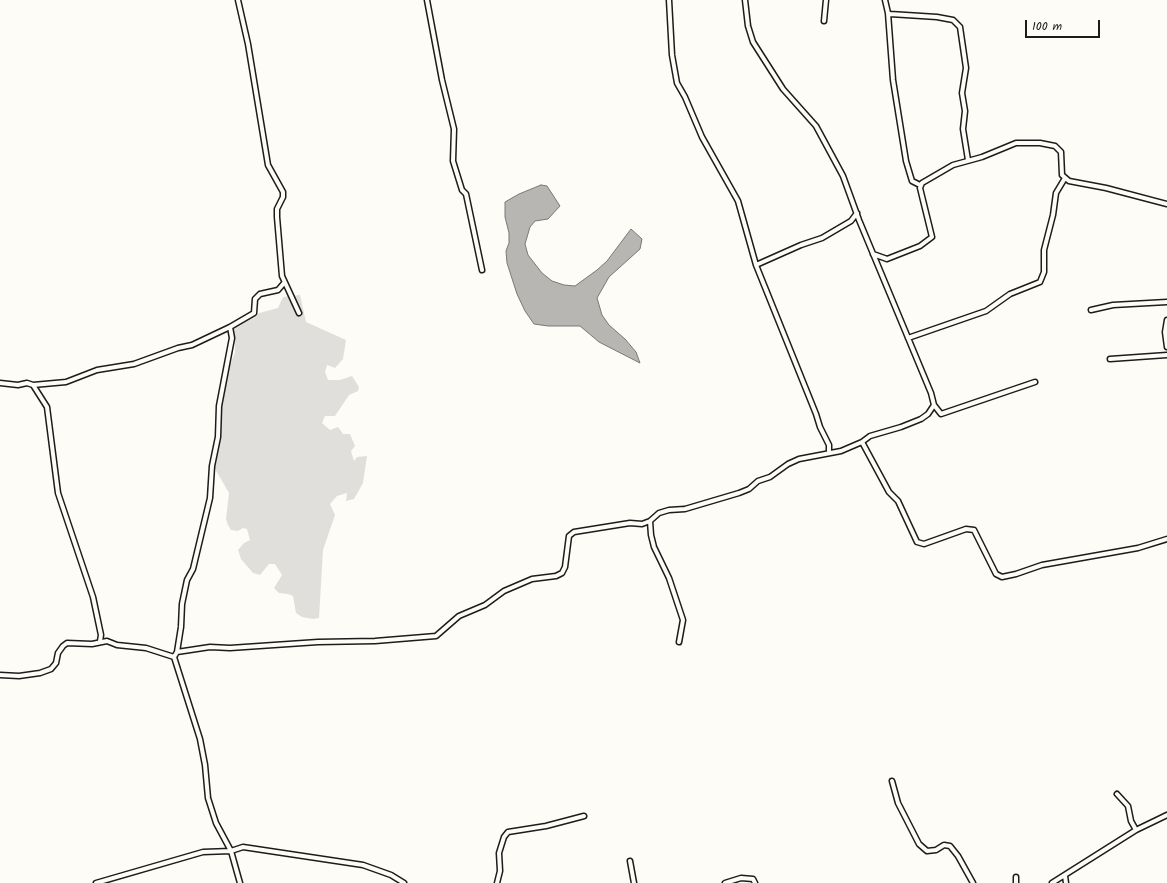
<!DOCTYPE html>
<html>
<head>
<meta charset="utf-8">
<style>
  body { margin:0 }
  #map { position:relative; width:1167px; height:883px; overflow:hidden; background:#fdfcf7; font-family:Kalam,sans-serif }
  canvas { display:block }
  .scale { position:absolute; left:1025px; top:20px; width:75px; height:18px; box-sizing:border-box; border:2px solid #1c1c1c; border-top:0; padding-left:5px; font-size:12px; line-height:14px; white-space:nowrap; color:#1c1c1c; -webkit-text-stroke:3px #fdfcf7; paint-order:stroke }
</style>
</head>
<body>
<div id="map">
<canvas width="1167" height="883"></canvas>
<div class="scale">100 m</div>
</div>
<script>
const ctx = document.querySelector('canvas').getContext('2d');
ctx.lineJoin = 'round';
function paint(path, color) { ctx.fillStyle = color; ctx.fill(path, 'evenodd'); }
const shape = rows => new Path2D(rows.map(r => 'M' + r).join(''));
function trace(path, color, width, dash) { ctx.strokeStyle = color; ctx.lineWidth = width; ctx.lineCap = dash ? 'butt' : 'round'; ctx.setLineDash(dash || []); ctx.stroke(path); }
const green = shape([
  [300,295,306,322,346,340,343,359,335,368,327,365,325,372,328,380,340,380,352,376,359,387,358,391,349,395,335,416,325,416,322,423,330,430,338,427,343,434,350,434,355,446,351,451,354,461,357,457,367,456,363,483,354,499,346,501,347,493,337,496,330,504,335,515,323,550,319,618,313,619,302,617,296,613,293,596,288,594,279,593,274,588,282,575,275,564,269,564,260,575,253,573,241,559,238,550,244,543,250,540,247,529,243,528,238,531,231,530,228,525,226,519,229,493,214,467,220,438,219,420,228,369,235,353,235,338,232,328,252,315,278,308,283,297]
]);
const water = shape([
  [541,185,547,186,560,206,548,219,535,221,530,227,525,244,528,255,542,273,552,281,564,285,575,286,597,270,607,261,631,229,642,239,640,249,609,277,597,298,602,315,609,325,625,339,636,352,640,363,599,342,580,326,548,326,534,324,525,311,517,294,507,263,506,251,509,243,509,233,505,217,505,202,519,194,541,185]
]);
const minor = shape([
  [238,0,248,44,268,165,283,192,283,197,277,209,277,217,282,276,299,313],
  [427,0,442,80,454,129,453,161,462,190,466,194,482,270],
  [669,0,672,55,677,83,685,97,702,137,738,201,756,265],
  [885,0,888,13,890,14,937,17,953,20,960,27,966,68,962,93,965,111,963,129,968,160],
  [888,13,893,80,906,161,912,181,920,185],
  [824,21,826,0],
  [873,254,887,259,920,246,932,237,920,188,922,183,953,165,982,157,1016,143,1040,143,1055,146,1061,152,1062,175,1069,181,1106,188,1167,204],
  [1091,310,1113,305,1167,302],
  [1167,320,1165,332,1167,347],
  [908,338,986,311,1010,294,1040,282,1044,272,1044,250,1053,215,1056,193,1065,178],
  [1110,359,1167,355],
  [0,383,18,385,27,383,33,385,47,407,58,493,93,597,101,635,100,641],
  [33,385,66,382,97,370,134,364,178,348,192,345,230,327],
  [934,405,941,414,1035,382],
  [862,442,889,492,898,501,917,542,924,544,966,529,974,530,996,574,1002,577,1016,574,1042,565,1138,548,1167,539],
  [829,452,829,445,820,427,816,414,756,265,801,245,822,238,851,221,857,213],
  [650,521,651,535,654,547,669,578,683,620,679,642],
  [177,652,181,627,182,604,187,580,193,569,210,498,212,466,218,437,219,406,232,338,230,327,254,313,255,299,260,294,278,290,284,283],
  [0,675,19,676,40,673,51,669,56,663,58,653,63,646,67,643,92,644,107,641,117,645,146,648,174,657],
  [892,781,898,803,919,844,927,851,936,850,944,845,950,846,958,856,973,883],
  [1117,794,1128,806,1131,821,1136,830],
  [630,861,634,883],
  [1065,876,1066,883],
  [96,883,203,852,231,851,243,847,363,865,391,875,404,883],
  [240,883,231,851,216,823,208,798,205,765,200,739,174,657,177,652,210,647,230,648,318,642,375,641,436,636,459,616,485,605,504,591,532,579,556,576,562,573,565,567,569,536,574,532,630,523,642,524,650,521,659,513,669,510,685,509,739,493,749,489,758,481,770,477,788,464,799,459,841,451,862,442,870,436,901,427,921,419,928,414,934,405,931,393,859,220,843,176,816,126,783,89,753,42,748,26,745,0],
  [497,883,500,871,499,853,504,837,508,832,546,826,584,816],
  [725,883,741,878,753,879,755,883],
  [1016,883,1016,877],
  [1052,883,1136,830,1167,815]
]);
paint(green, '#e0dfdb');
paint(water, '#b7b6b2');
trace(water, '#797876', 1);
trace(minor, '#1c1c1c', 7);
trace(minor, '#fdfcf7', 4);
</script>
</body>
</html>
